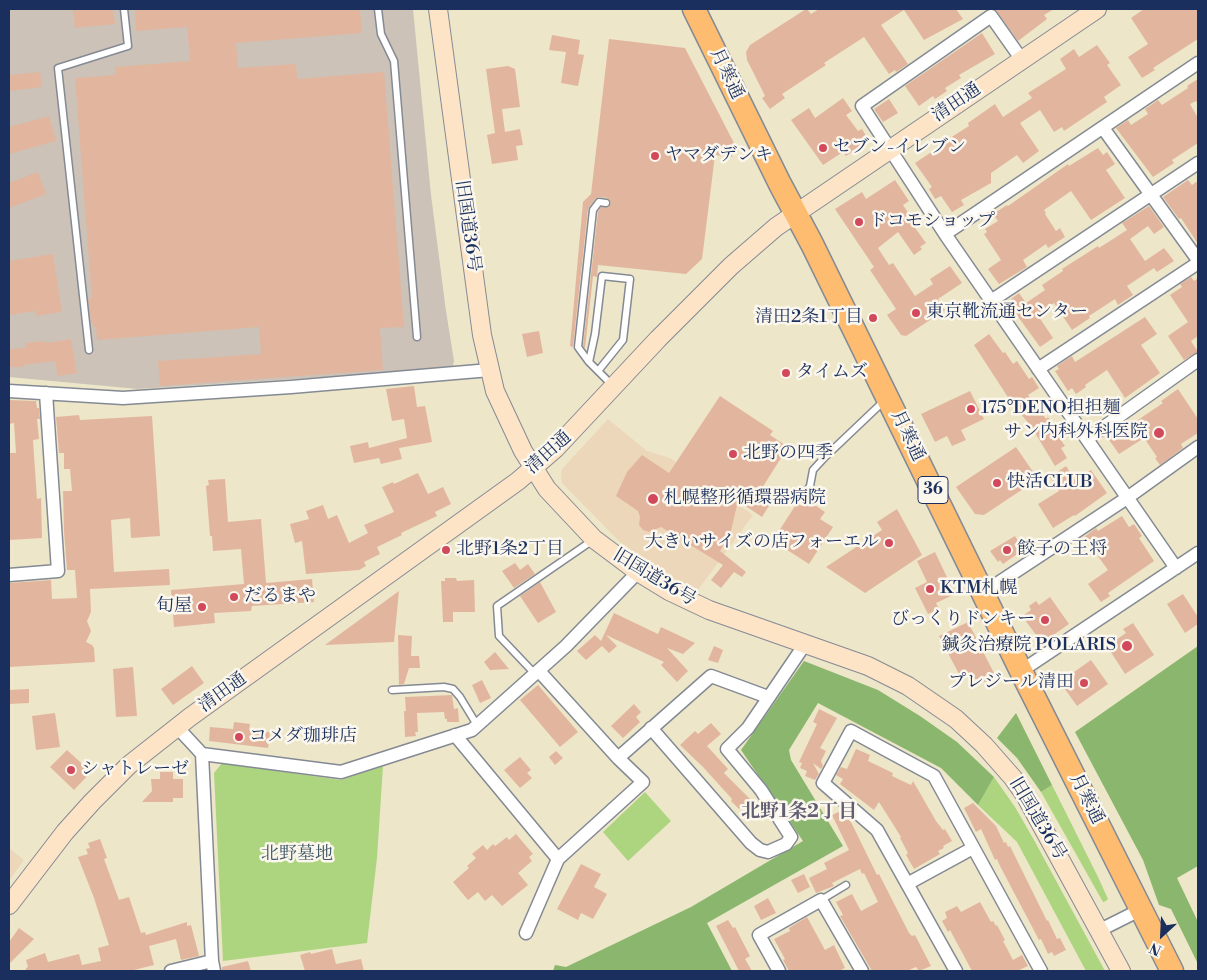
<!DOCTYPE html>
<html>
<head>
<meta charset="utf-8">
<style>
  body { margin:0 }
  #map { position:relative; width:1207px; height:980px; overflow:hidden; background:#ede6c9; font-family:"Libre Bodoni",serif }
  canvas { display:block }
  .frame { position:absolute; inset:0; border:10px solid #1b2f5e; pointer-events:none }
  .north { position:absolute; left:1137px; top:910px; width:50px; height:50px; -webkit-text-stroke:4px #fbf7ec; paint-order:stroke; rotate:205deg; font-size:14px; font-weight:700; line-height:20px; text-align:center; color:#1b2f5e }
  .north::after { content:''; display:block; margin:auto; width:18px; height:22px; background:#1b2f5e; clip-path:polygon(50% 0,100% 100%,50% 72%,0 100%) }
</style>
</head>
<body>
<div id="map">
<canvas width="1207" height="980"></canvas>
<div class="frame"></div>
<div class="north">N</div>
</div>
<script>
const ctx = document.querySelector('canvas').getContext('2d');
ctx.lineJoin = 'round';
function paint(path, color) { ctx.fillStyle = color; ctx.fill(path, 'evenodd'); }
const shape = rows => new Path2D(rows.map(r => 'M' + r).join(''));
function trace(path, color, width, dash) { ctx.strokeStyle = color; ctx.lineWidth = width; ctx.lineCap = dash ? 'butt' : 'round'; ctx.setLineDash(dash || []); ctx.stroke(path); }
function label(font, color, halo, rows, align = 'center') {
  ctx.font = font + ' "Libre Bodoni","Noto Serif JP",serif'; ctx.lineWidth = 5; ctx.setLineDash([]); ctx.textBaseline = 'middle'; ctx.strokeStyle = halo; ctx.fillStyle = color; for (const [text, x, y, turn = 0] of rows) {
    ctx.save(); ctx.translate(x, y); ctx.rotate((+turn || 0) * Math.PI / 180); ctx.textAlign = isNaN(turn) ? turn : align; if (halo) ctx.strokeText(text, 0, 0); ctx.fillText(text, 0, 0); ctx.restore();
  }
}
const built = shape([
  [608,419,647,451,670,458,753,515,698,590,670,577,619,541,562,483,561,474,562,469],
  [9,848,24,860,9,881]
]);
const industrial = shape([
  [9,9,413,9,431,195,446,311,454,361,452,369,138,389,9,377]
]);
const green = shape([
  [222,763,341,780,383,766,377,858,367,943,223,961,214,773],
  [994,777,1015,807,1034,840,1105,971,1086,971,1017,842,978,805],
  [1052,785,1098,877,1108,899,1106,901,1103,902,1041,792],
  [645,792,671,821,628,861,603,832]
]);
const forest = shape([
  [1198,646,1198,866,1177,878,1198,922,1198,964,1171,909,1159,905,1143,860,1075,732],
  [804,661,878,690,920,716,957,742,994,777,978,805,941,768,818,703,789,750,791,760,843,846,707,923,732,971,553,971,555,965,566,967,691,907,803,841,741,750],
  [1016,713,1052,785,1041,792,1017,758,997,738]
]);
const building = shape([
  [73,9,113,9,115,24,75,28],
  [135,9,360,9,362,33,236,43,238,68,296,64,297,79,384,72,404,327,380,328,383,370,160,386,158,361,261,354,259,327,97,340,96,327,93,327,92,322,91,322,88,299,92,299,75,78,116,75,115,67,190,61,187,27,136,31],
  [806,9,807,9,811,14,819,9,956,9,963,19,924,40,904,10,881,25,908,64,896,72,895,70,889,74,864,37,824,63,826,65,782,94,785,98,770,109,762,98,765,96,747,60,746,52,750,45],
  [995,9,1054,9,1044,15,1047,19,1018,41],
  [1144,9,1198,9,1198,39,1153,68,1155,70,1142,78,1128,57,1148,44,1131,18],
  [982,33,995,54,959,75,961,78,945,88,947,91,935,99,933,96,919,106,905,86],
  [552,35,580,40,578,54,584,55,578,86,561,83,566,52,549,50],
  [609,39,685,48,734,143,732,157,715,155,702,259,686,274,598,265,597,277,593,276,585,348,583,346,598,212,601,207,608,207,611,203,607,198,599,197,595,199,588,209,573,347,570,346,583,202,591,194],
  [1097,45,1110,63,1107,65,1121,85,1104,97,1107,102,1064,131,1062,127,1054,132,1040,110,1020,123,1039,151,1023,163,1017,155,991,173,991,183,961,200,964,205,952,212,941,196,935,199,929,189,932,187,915,163,951,139,950,138,969,126,968,123,995,104,1003,117,1032,98,1028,93,1066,69,1060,59,1074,49,1079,57],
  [508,66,515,69,520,107,502,109,505,132,520,129,523,145,516,146,518,160,492,164,487,135,495,133,486,69],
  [40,72,42,87,9,91,9,75],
  [1198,79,1198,104,1196,101,1190,104,1198,118,1198,143,1172,160,1174,163,1153,177,1116,128,1128,120,1131,125,1148,114,1145,109,1158,100,1162,105,1188,88,1187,86],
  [843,98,852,111,846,115,858,131,862,129,869,141,846,156,843,152,823,165,791,120,809,108,815,118],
  [889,99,898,113,883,122,874,109],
  [49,116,56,141,9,154,9,127],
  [1098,148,1103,155,1107,152,1115,164,1106,170,1125,198,1091,220,1071,191,1044,210,1046,213,1045,214,1056,231,1060,228,1065,237,1048,248,1046,244,1023,260,1027,267,999,284,988,269,1001,260,984,234,987,232,985,229,998,221,993,214,1007,205,1008,206,1068,164,1069,166],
  [38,172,46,194,9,208,9,183],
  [895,180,909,201,903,205,915,223,913,225,926,243,920,247,922,249,914,255,898,232,878,248,889,265,893,263,915,296,933,284,930,279,950,266,962,283,938,299,945,310,906,336,901,335,887,315,896,309,870,270,874,267,835,209,862,192,866,199],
  [1188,180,1192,185,1198,181,1198,244,1181,218,1179,219,1163,197],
  [1149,206,1164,227,1154,234,1148,226,1130,239,1145,261,1164,248,1174,261,1157,272,1154,268,1127,286,1133,295,1118,305,1115,299,1089,316,1090,318,1072,330,1054,303,1037,314,1053,338,1040,347,1014,311,1018,308,1011,299,1019,293,1026,303,1045,290,1042,285,1063,271,1062,269,1098,246,1099,248,1127,230,1122,223],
  [53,254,62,312,36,316,35,311,9,315,9,261],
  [1191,277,1194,281,1198,278,1198,336,1191,341,1198,352,1184,360,1168,336,1188,322,1170,295,1182,287,1180,284],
  [1145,317,1157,334,1141,345,1160,373,1125,398,1107,370,1085,385,1086,387,1076,394,1072,388,1068,391,1055,371,1059,369,1057,366,1072,356,1075,362],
  [539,331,543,353,527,357,522,334],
  [989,334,1003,353,1005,352,1013,364,1017,361,1029,379,1032,377,1039,388,1028,395,1046,419,1048,417,1060,435,1059,437,1065,446,1061,448,1067,458,1055,466,1031,426,1013,405,974,345],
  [71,339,77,373,58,376,55,361,23,365,23,367,9,367,9,349,25,348,25,343,46,341,46,343],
  [414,386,417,407,425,406,432,442,399,448,402,459,381,464,379,458,354,463,350,446,368,442,369,448,407,438,404,419,392,421,386,389],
  [1178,389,1198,419,1198,433,1181,444,1183,448,1160,465,1155,458,1157,457,1144,438,1119,454,1107,437,1130,422,1132,424,1163,403,1161,401],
  [970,391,984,419,961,430,966,440,952,446,947,436,935,442,921,414],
  [720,396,773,431,770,435,788,447,762,488,775,496,762,517,738,501,730,535,720,551,746,572,742,577,734,572,721,588,711,580,723,565,661,527,649,532,643,530,639,525,640,517,638,511,616,496,627,472,642,455,669,473],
  [9,400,36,401,37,408,39,408,40,419,37,419,39,439,33,440,37,499,41,498,42,538,9,540,9,453,16,453,14,423,9,424],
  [79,415,80,420,152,416,160,536,131,538,130,518,111,520,114,572,169,569,170,585,90,589,91,612,87,621,91,631,86,642,92,645,94,648,95,662,9,667,9,583,51,580,52,599,77,598,75,570,67,570,64,532,63,491,72,491,70,469,64,469,64,453,59,453,56,417],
  [1016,447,1038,479,984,515,975,514,956,487],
  [1066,466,1075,480,1091,470,1107,493,1075,516,1074,515,1053,528,1038,504,1059,491,1050,477],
  [418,473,428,494,443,487,451,504,435,512,437,516,401,533,402,535,377,547,380,554,364,562,366,566,359,570,306,574,302,541,295,543,290,524,309,519,306,511,323,505,328,519,337,515,349,543,368,533,364,525,394,512,382,487,393,482,394,484],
  [225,479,228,522,261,519,266,583,312,579,314,602,252,606,251,611,214,613,215,623,174,627,171,590,244,584,241,549,213,551,212,536,210,536,206,486,209,485,208,480],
  [806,499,825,512,820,519,833,527,809,564,778,544,780,540,775,537,797,503,802,506],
  [897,509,922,555,865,593,826,567,882,530,877,522],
  [1122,516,1129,527,1134,524,1142,536,1139,538,1154,561,1108,593,1110,596,1101,602,1088,584,1108,570,1084,537,1096,528,1098,531],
  [1015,536,1023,550,1003,564,1000,560,998,562,990,551],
  [935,552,955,594,936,603,939,609,928,614,915,588,927,582,917,561],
  [515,563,520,570,528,564,535,574,514,588,502,571],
  [445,578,456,578,457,581,474,580,475,612,453,612,453,622,443,622,441,581,445,581],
  [540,582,556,612,538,623,520,596],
  [399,591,394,642,325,645],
  [1183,594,1198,617,1198,624,1185,633,1167,604],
  [1050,597,1069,624,1042,643,1022,616,1031,610,1029,606,1036,601,1039,605],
  [614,613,658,634,661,627,695,643,683,654,667,648,688,671,677,682,661,665,664,662,606,635,617,646,609,653,602,646,586,660,577,651,595,635,601,641],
  [968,622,996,677,986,682,959,674,939,636],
  [1133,623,1154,655,1125,674,1107,646,1126,633,1123,629],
  [398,635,412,636,411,656,419,656,420,668,409,668,404,684,399,685],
  [714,646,723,650,718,663,708,660],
  [495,652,509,669,490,670,484,662],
  [1091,660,1108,684,1077,706,1060,682],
  [192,666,204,683,173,705,161,689],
  [133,667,137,716,116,717,113,669],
  [482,680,491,698,480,703,472,685],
  [538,685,578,732,560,747,520,700],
  [29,689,29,703,9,704,9,690],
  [452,695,454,709,458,708,459,722,447,722,447,719,445,719,444,712,417,713,418,732,415,732,416,736,405,737,404,711,406,711,405,697],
  [634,704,641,712,636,717,640,722,623,738,611,726],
  [819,709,837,718,820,748,826,751,821,761,823,766,821,769,813,763,819,774,815,780,805,776,807,771,800,768,802,763,799,762,817,724,813,722],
  [55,713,60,747,36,750,32,716],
  [234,722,250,724,249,730,270,732,268,748,209,741,210,727,233,729],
  [711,723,721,734,707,746,728,769,724,773,750,799,739,809,731,801,732,799,703,767,680,745,695,731,698,734],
  [856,749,870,755,868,761,893,773,892,776,911,785,913,781,936,821,943,830,945,829,952,841,943,846,944,848,938,851,940,854,914,869,906,855,908,853,900,838,901,837,879,802,874,810,840,784,843,779,836,775,841,767,847,769],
  [67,750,91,772,74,790,50,767],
  [556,751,563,758,555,765,549,757],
  [520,757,531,770,527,773,532,778,520,788,504,770],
  [160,772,173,772,173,779,183,779,183,798,173,798,173,802,142,802,152,791,151,779,160,779],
  [973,803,996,826,1004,843,1006,842,1008,847,1010,846,1047,921,1048,920,1057,939,1060,938,1066,950,1054,956,1052,952,1048,954,1041,939,1039,940,1000,866,997,859,995,860,981,829,976,832,964,808],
  [841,811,846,820,849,818,877,875,879,874,909,933,912,936,915,935,931,966,919,971,916,967,907,971,872,971,840,916,843,915,836,902,852,894,861,911,878,902,864,873,862,874,860,869,832,883,834,886,816,893,809,878,827,869,824,863,849,850,832,815],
  [516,834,533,854,529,857,532,861,518,873,528,885,502,906,492,895,485,901,478,892,468,900,453,882,469,868,467,866,476,858,472,854,483,845,487,850,493,844,495,846,507,837,509,840],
  [100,839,107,858,104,859,119,900,129,897,141,933,145,932,146,935,187,922,187,926,191,925,199,956,181,960,176,939,149,946,154,965,130,971,26,971,26,968,28,967,26,960,45,953,48,962,79,954,82,965,101,961,98,948,109,945,94,898,78,857,88,854,86,849,90,848,88,843],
  [581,864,601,874,594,887,607,894,593,919,581,913,578,920,557,909],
  [804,874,810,887,798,893,791,880],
  [768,898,776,913,761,920,754,906],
  [980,902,991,922,993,921,996,926,997,925,1005,940,1003,941,1013,960,1022,955,1028,966,1017,971,972,971,950,930,948,932,942,921,947,918,945,912,957,906,961,912],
  [807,917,825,950,834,945,845,968,839,971,789,971,783,960,785,959,774,939,790,931,789,928],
  [728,920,733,928,735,927,750,956,745,959,752,971,739,971,716,926],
  [19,928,34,939,9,964,9,942],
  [332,949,336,964,361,959,364,971,305,971,300,955,310,952,311,954],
  [248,961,251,971,222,971,222,967]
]);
const lane = shape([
  [378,9,381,34,394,61,417,337],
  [89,350,58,68,128,46,124,9],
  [589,362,578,347,593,210,599,202,606,203],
  [598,371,623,340,630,279,602,276,595,334,589,362,613,386],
  [805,494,810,486,813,470,825,457,885,400],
  [535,674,499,636,497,606,593,540],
  [392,690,444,687,453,689,460,697,477,725],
  [821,900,846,885]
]);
const street = shape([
  [1022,60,991,16,862,106,945,234,1176,568],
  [1103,128,1198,260],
  [945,234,1198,63],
  [991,301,1198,163],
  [1038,369,1198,263],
  [9,391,123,398,291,387,490,370],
  [1087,439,1198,360],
  [9,575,58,571,46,393],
  [983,593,1127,498,1198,447],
  [1021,671,1198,553],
  [177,727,202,754,341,772,472,730,566,646,638,572],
  [651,728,751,843,760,850,768,852,786,844,791,837,761,790,727,749,748,728,805,644],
  [455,735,558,859],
  [202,754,212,961,214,971],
  [618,758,711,676,768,697],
  [907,884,973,848],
  [1100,930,1142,909],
  [526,933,558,859,643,782,618,758,539,671],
  [171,971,212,961],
  [779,971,759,935,821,900,862,971],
  [956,971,877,830,823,783,851,731,934,776,1041,971]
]);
const secondary = shape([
  [438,9,482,335,495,391,523,451,547,489,594,539,638,572,669,591,709,610,868,666,908,686,956,719,984,745,1013,778,1025,795,1121,971],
  [9,905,65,832,92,802,129,765,190,717,518,481,555,449,658,339,731,266,776,227,1097,9]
]);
const highway = shape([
  [694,9,780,184,812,244,1021,671,1172,971]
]);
const markers = [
  [823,148,5,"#d1495b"],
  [655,156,5,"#d1495b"],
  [859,222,5,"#d1495b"],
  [916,313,5,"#d1495b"],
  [873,318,5,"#d1495b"],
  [786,373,5,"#d1495b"],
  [971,409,5,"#d1495b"],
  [1159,433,6,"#d1495b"],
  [733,454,5,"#d1495b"],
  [997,483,5,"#d1495b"],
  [653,499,6,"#d1495b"],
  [889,543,5,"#d1495b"],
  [446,550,5,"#d1495b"],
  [1007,550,5,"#d1495b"],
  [930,589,5,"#d1495b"],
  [234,597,5,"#d1495b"],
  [202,607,5,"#d1495b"],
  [1045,620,5,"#d1495b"],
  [1127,646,6,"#d1495b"],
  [1084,683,5,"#d1495b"],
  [239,737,5,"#d1495b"],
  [71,770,5,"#d1495b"]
];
const shields = [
  [933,490,30]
];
const shieldNames = [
  ["36",933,490]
];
const streetNames = [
  ["月寒通",726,74,64],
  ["清田通",957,103,-34],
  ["旧国道36号",467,226,82],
  ["月寒通",907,436,64],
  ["清田通",549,453,-42],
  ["旧国道36号",654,578,31],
  ["清田通",223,693,-36],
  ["月寒通",1086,799,63],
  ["旧国道36号",1037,819,59]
];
const poiNames = [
  ["セブン-イレブン",833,148],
  ["ヤマダデンキ",665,156],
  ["ドコモショップ",869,222],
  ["東京靴流通センター",926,313],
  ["清田2条1丁目",863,318,"right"],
  ["タイムズ",796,373],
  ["175°DENO担担麺",981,409],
  ["サン内科外科医院",1148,433,"right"],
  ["北野の四季",743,454],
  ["快活CLUB",1007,483],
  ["札幌整形循環器病院",664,499],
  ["大きいサイズの店フォーエル",879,543,"right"],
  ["北野1条2丁目",456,550],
  ["餃子の王将",1017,550],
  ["KTM札幌",940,589],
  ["だるまや",244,597],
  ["旬屋",192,607,"right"],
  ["びっくりドンキー",1035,620,"right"],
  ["鍼灸治療院 POLARIS",1116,646,"right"],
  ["プレジール清田",1074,683,"right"],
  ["コメダ珈琲店",249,737],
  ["シャトレーゼ",81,770]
];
const parkNames = [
  ["北野墓地",297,855]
];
const neighbourhoodNames = [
  ["北野1条2丁目",799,812]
];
paint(built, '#edd7ba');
paint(industrial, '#ccc2b8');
paint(green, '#add57f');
paint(forest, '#8ab66e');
paint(building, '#e2b69e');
trace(lane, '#848a94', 9);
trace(street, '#848a94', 15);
trace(secondary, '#848a94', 20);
trace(highway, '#848a94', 25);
trace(lane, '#fff', 6);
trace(street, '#fff', 12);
trace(secondary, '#fee4c6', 18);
trace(highway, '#fdbc70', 22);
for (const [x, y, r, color] of markers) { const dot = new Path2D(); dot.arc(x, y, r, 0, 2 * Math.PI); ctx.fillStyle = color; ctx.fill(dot); trace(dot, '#fbf7ec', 2); }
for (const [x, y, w] of shields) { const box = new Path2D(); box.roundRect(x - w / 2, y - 13.5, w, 27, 4); ctx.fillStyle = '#fbf7ec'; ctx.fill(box); trace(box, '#1b2f5e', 1); }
label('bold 16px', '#1b2f5e', null, shieldNames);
label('18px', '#1b2f5e', '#fbf7ec', streetNames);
label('18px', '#1b2f5e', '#fbf7ec', poiNames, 'left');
label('18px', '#405866', '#fbf7ec', parkNames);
label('bold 19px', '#615e74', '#fbf7ec', neighbourhoodNames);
</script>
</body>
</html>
